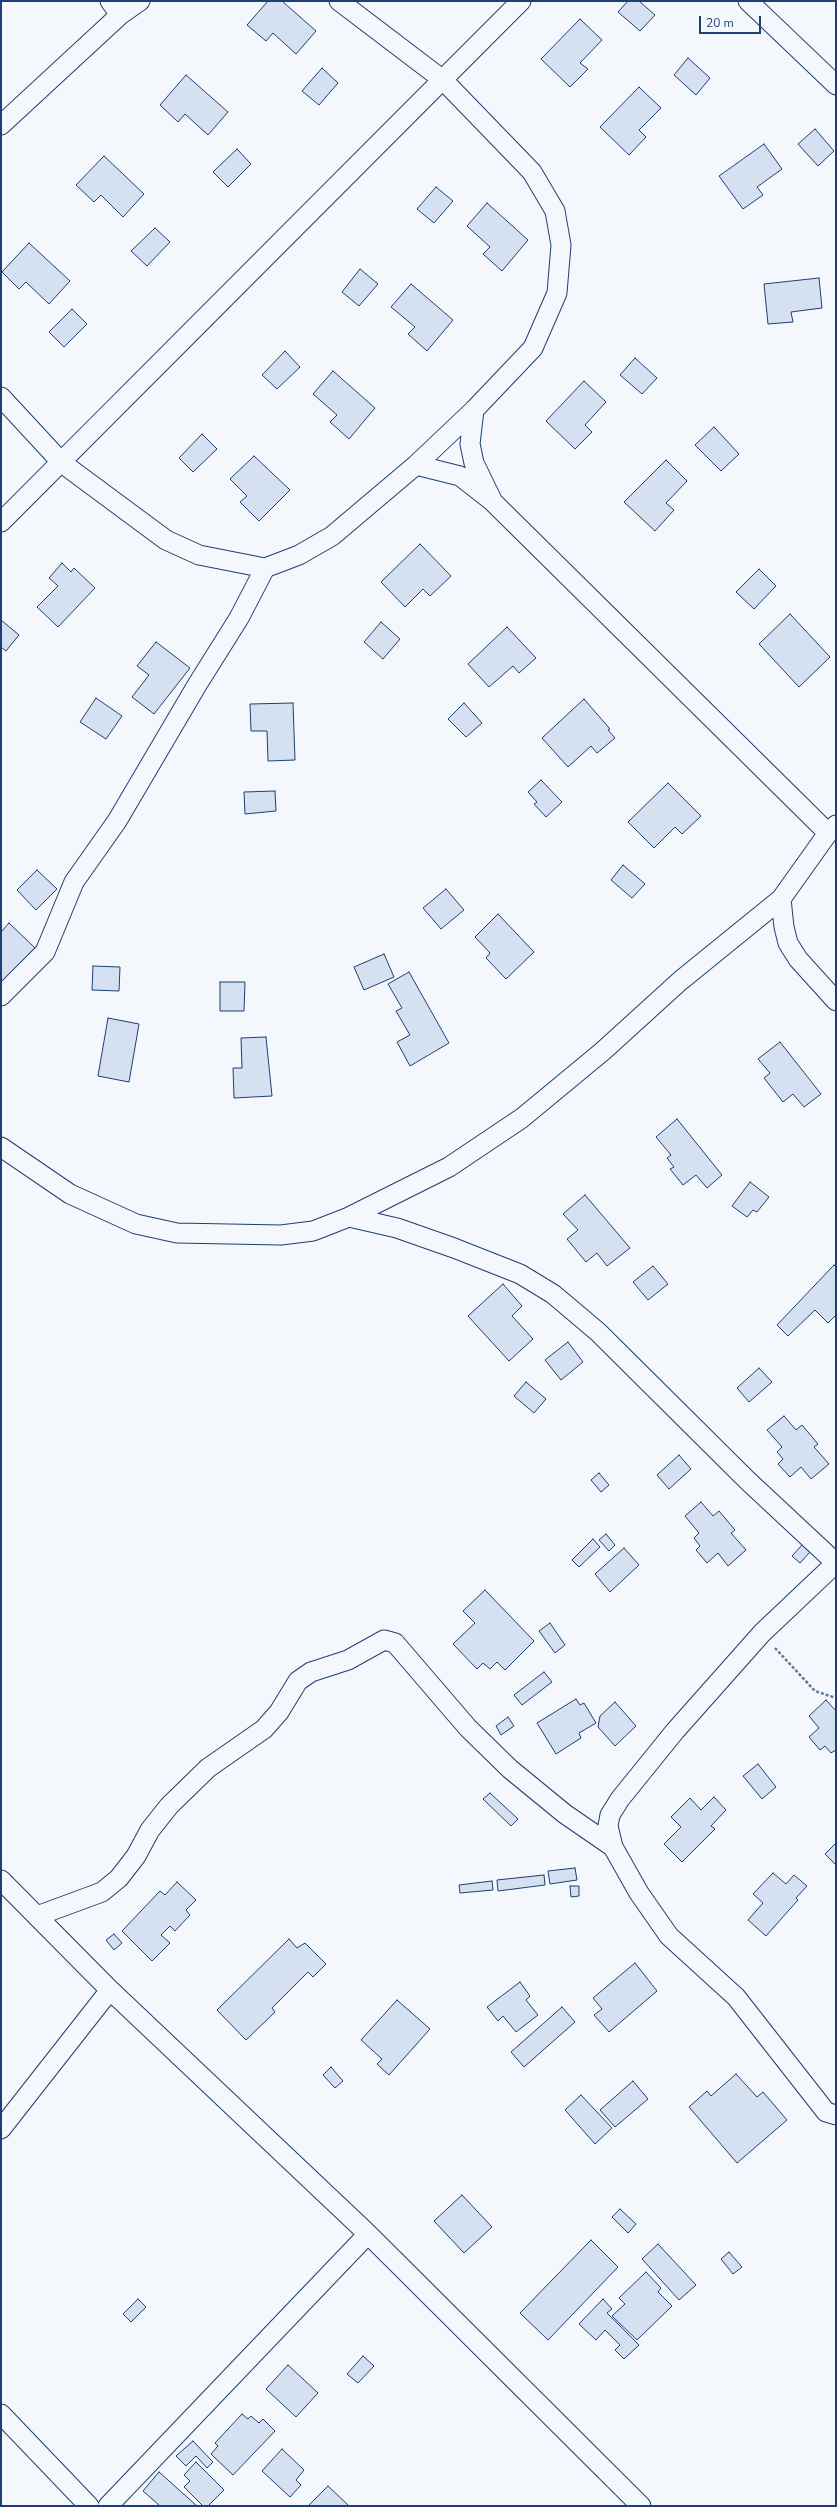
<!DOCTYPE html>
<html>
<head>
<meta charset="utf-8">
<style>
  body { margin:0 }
  #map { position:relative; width:837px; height:2507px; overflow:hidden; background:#f4f7fb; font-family:"Nunito Sans",sans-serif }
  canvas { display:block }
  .frame { position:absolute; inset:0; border:2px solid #1d3f73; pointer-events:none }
  .scale { position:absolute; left:699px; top:16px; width:62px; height:18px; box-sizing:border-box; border:2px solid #1d3f73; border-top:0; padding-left:5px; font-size:12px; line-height:14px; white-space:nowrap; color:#1d3f73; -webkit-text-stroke:3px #f4f7fb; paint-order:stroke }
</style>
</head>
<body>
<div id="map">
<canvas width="837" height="2507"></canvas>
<div class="frame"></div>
<div class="scale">20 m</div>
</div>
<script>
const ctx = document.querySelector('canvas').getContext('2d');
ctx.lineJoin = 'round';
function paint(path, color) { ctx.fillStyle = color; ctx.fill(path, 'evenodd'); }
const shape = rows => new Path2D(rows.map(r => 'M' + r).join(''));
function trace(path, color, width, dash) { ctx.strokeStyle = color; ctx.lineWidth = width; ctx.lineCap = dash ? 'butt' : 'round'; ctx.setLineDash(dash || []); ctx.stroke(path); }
const building = shape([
  [268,1,282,1,316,31,296,54,273,33,266,41,247,25,268,1],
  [628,1,639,1,655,15,640,31,618,12,628,1],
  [580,19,602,40,580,63,588,69,570,87,541,59,580,19],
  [688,58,710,78,696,95,674,75,688,58],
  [322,68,338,83,319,105,302,91,322,68],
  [186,75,228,112,208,135,185,114,178,122,160,105,186,75],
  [639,87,661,108,639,130,646,137,629,155,600,127,639,87],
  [815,129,834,151,818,166,798,144,815,129],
  [764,144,782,169,757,187,763,195,743,209,719,176,764,144],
  [237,149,251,164,228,187,213,172,237,149],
  [104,156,144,194,123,217,101,195,94,202,76,185,104,156],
  [436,187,453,201,434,223,417,209,436,187],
  [487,203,528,240,502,271,483,254,490,247,467,226,487,203],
  [155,228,170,242,147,266,131,251,155,228],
  [29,243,70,281,49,304,26,282,19,289,2,272,29,243],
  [360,269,378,284,359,306,342,292,360,269],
  [819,278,822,308,791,312,793,322,768,324,764,284,819,278],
  [411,284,453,320,427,351,408,334,415,327,391,307,411,284],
  [72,309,87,324,64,347,49,332,72,309],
  [285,351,300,367,277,389,262,375,285,351],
  [635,358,657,378,642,394,620,375,635,358],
  [333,371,375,408,349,439,330,422,337,415,313,394,333,371],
  [584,381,606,402,585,425,592,432,575,449,546,421,584,381],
  [714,427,739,454,721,471,695,445,714,427],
  [202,434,217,449,193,472,179,458,202,434],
  [254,456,290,490,259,521,240,502,247,496,230,479,254,456],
  [666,460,687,481,666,503,674,510,655,531,624,502,666,460],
  [420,544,451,576,430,596,423,589,405,607,381,582,420,544],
  [62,563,71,572,74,568,95,588,58,627,37,607,58,586,49,578,62,563],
  [759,569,776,586,754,609,736,592,759,569],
  [790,614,830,657,799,687,759,644,790,614],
  [1,620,19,635,6,651,1,647,1,620],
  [381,622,400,639,383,659,364,642,381,622],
  [507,627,536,658,519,673,513,666,489,687,468,664,507,627],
  [156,642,190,668,154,714,132,697,149,675,137,666,156,642],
  [96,698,122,716,106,739,80,722,96,698],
  [584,699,610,729,608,730,615,738,597,753,591,746,568,767,542,738,584,699],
  [293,703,295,760,268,761,267,731,251,731,250,704,293,703],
  [464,703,482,723,466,737,448,719,464,703],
  [541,780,562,802,546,817,534,804,537,802,528,792,541,780],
  [668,783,701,816,682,834,675,827,654,848,628,822,668,783],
  [275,791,276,811,245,814,244,792,275,791],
  [623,865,645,884,632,898,611,880,623,865],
  [37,870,57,889,36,910,17,890,37,870],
  [446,889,464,910,441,929,423,908,446,889],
  [498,914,534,952,506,979,486,958,490,953,475,937,498,914],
  [9,923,35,948,1,984,1,932,9,923],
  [384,954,394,977,364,990,354,967,384,954],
  [93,966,120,967,119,991,92,990,93,966],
  [409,972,449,1043,410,1066,397,1042,410,1035,396,1011,402,1008,388,984,409,972],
  [220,982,245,982,244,1011,220,1011,220,982],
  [108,1018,139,1024,129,1082,98,1076,108,1018],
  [266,1037,272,1096,234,1098,233,1068,242,1068,241,1038,266,1037],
  [780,1042,821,1094,804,1107,793,1094,783,1102,764,1078,770,1073,758,1059,780,1042],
  [677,1119,722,1175,707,1188,696,1175,683,1185,670,1169,674,1167,667,1158,671,1155,656,1137,677,1119],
  [750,1182,769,1197,757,1212,753,1210,747,1217,732,1206,750,1182],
  [585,1195,630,1248,607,1266,597,1253,586,1262,567,1239,578,1230,563,1214,585,1195],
  [834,1265,836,1267,836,1315,828,1323,815,1310,788,1336,777,1325,834,1265],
  [653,1266,668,1284,648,1300,633,1282,653,1266],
  [503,1284,522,1306,512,1316,533,1339,509,1361,468,1316,503,1284],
  [568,1342,583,1362,561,1380,545,1360,568,1342],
  [759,1368,772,1382,749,1402,737,1388,759,1368],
  [526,1382,546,1399,534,1413,514,1396,526,1382],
  [784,1416,796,1430,802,1425,818,1444,814,1447,829,1464,811,1479,801,1467,790,1477,778,1464,783,1459,777,1452,782,1447,767,1430,784,1416],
  [679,1455,691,1469,669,1489,657,1475,679,1455],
  [599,1473,609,1485,601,1492,591,1480,599,1473],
  [701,1502,713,1516,719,1511,735,1530,731,1533,746,1550,728,1566,718,1553,707,1563,696,1550,700,1546,694,1538,699,1533,685,1516,701,1502],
  [606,1534,615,1545,609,1551,599,1540,606,1534],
  [593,1539,600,1547,579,1567,572,1560,593,1539],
  [802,1545,810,1552,800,1563,792,1556,802,1545],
  [624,1548,639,1565,610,1592,595,1574,624,1548],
  [485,1590,534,1641,505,1670,497,1662,490,1669,483,1663,477,1669,453,1644,475,1623,463,1611,485,1590],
  [550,1623,565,1645,555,1653,539,1631,550,1623],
  [544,1672,552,1682,522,1705,514,1695,544,1672],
  [576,1699,580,1705,584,1703,596,1723,579,1733,581,1738,556,1754,537,1723,576,1699],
  [826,1700,836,1711,836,1750,831,1753,825,1746,820,1750,809,1737,819,1728,809,1716,826,1700],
  [615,1702,636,1726,615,1746,598,1727,600,1716,615,1702],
  [508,1717,514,1726,501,1735,496,1726,508,1717],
  [758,1764,776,1787,762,1799,743,1776,758,1764],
  [490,1793,518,1819,511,1826,483,1799,490,1793],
  [714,1797,726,1810,711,1826,715,1829,682,1862,664,1844,681,1827,671,1817,690,1798,701,1810,714,1797],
  [836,1843,836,1865,825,1854,836,1843],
  [575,1868,577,1880,550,1884,548,1871,575,1868],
  [773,1873,786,1884,794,1875,807,1886,796,1898,798,1900,766,1936,748,1920,763,1903,753,1894,773,1873],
  [544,1875,545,1885,498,1891,497,1880,544,1875],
  [492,1881,493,1890,460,1893,459,1885,492,1881],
  [177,1882,196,1900,186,1910,190,1915,175,1931,170,1926,161,1935,170,1943,152,1961,122,1931,160,1891,165,1895,177,1882],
  [570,1886,579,1886,579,1896,571,1897,570,1886],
  [114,1934,122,1943,114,1950,106,1940,114,1934],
  [289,1939,297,1948,305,1943,326,1964,313,1977,308,1972,272,2008,275,2012,246,2040,217,2010,289,1939],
  [635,1963,657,1991,609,2032,594,2015,602,2009,593,1998,635,1963],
  [520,1982,530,1996,526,2000,538,2015,516,2032,503,2016,498,2021,487,2007,520,1982],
  [397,2000,430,2029,389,2075,377,2064,382,2059,361,2040,397,2000],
  [562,2007,575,2022,524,2067,511,2052,562,2007],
  [331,2067,343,2081,335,2088,323,2075,331,2067],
  [736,2074,757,2097,763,2092,787,2120,737,2163,689,2107,707,2091,711,2096,736,2074],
  [633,2081,648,2099,615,2127,600,2110,633,2081],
  [581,2095,612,2128,595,2144,565,2110,581,2095],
  [462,2195,492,2227,464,2253,434,2221,462,2195],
  [620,2209,636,2224,628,2233,612,2217,620,2209],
  [591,2240,618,2267,548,2340,520,2313,591,2240],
  [658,2244,696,2285,679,2300,642,2259,658,2244],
  [729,2252,742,2267,733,2274,721,2259,729,2252],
  [646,2272,661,2288,658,2292,672,2306,637,2340,612,2316,625,2304,619,2298,646,2272],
  [138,2299,146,2307,131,2322,123,2314,138,2299],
  [603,2299,612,2309,607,2313,639,2345,624,2359,615,2350,620,2345,605,2330,596,2340,579,2324,603,2299],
  [363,2356,374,2366,358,2383,347,2374,363,2356],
  [288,2365,318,2393,296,2417,266,2389,288,2365],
  [242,2414,248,2419,251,2416,259,2423,263,2419,275,2431,233,2475,211,2454,218,2446,215,2443,242,2414],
  [193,2441,213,2462,207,2468,196,2456,186,2466,176,2456,193,2441],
  [282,2449,304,2470,296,2480,301,2485,290,2497,262,2471,282,2449],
  [196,2462,224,2490,208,2506,203,2506,184,2487,190,2481,184,2475,196,2462],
  [159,2472,197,2506,160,2506,143,2491,159,2472],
  [328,2486,349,2506,308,2506,328,2486]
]);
const path = shape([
  [775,1648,815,1691,836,1698]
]);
const street = shape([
  [110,1,120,15],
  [748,1,836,85],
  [1,125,120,15,140,1],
  [1,397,62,463,166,540,199,555,265,568,299,555,332,536,416,465,474,410,533,348,557,293,561,245,555,211,532,172,443,80,339,1],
  [474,410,470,444,474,463,491,498],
  [416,465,460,476,492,501,828,833],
  [1,522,521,1],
  [781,899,784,927,788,943,798,959,836,1001],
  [1,996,45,952,74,882,117,821,197,685,239,618,265,568],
  [1,1147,70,1194,136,1224,177,1233,281,1235,313,1231,349,1217,449,1167,522,1118,603,1051,680,981,781,899,828,833,836,825],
  [349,1217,397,1228,454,1248,520,1274,553,1294,598,1332,747,1480,836,1563],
  [836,1563,762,1633,675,1731,620,1799,610,1815,608,1826,613,1847,639,1893,669,1936,736,1997,826,2112,836,2115],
  [1,1880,110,1990,368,2234,641,2506],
  [37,1916,102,1892,119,1878,136,1856,150,1830,169,1806,208,1768,264,1729,279,1712,298,1681,311,1672,348,1660,384,1640,395,1643,468,1728,510,1769,565,1814,613,1847],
  [1,2129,110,1990],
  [1,2414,89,2506],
  [108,2506,368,2234]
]);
paint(building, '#d5e0f0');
trace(building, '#1d3f73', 1);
trace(street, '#1d3f73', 21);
trace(path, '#5e769c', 2.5, [3, 2]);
trace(street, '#f4f7fb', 19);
</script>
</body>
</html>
